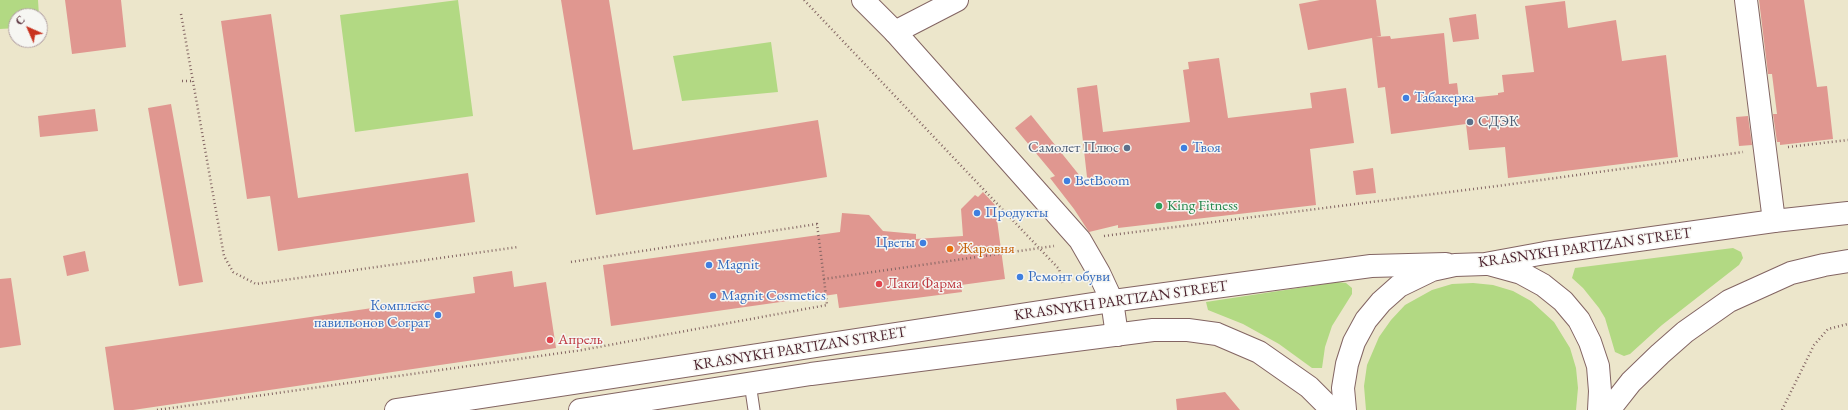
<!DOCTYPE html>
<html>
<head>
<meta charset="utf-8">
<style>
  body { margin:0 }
  #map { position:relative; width:1848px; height:410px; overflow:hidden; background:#ece6cb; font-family:"EB Garamond",serif }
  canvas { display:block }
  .north { position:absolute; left:8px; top:8px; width:40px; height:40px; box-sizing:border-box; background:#f6f6f2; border:1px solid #b1a0a2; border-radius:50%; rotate:315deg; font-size:11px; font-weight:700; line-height:16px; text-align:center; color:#4a1f2b }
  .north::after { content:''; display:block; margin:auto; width:14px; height:18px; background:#c8321e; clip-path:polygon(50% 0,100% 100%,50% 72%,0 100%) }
</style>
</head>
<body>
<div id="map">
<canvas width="1848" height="410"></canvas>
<div class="north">С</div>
</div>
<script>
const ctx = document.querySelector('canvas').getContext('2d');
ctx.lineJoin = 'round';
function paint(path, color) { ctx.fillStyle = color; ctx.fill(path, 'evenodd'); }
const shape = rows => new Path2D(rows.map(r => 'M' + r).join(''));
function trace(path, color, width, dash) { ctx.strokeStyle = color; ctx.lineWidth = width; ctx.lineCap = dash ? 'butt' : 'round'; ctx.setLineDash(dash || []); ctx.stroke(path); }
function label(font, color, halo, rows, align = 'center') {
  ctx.font = font + ' "EB Garamond",serif'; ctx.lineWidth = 3; ctx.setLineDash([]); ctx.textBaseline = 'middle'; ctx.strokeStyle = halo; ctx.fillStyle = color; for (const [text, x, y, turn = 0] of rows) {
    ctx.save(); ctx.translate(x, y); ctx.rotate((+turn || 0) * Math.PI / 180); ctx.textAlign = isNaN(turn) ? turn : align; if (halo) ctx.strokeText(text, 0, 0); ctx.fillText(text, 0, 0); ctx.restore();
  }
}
const green = shape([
  [0,0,38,0,39,16,16,16,16,28,0,29],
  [458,0,473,116,355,132,340,15],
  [771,42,778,92,682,101,673,56],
  [1733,248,1741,252,1743,258,1739,265,1662,325,1630,354,1624,356,1615,352,1605,318,1599,308,1583,288,1572,278,1575,268],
  [1338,282,1346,283,1352,288,1352,294,1332,326,1325,347,1322,368,1312,368,1279,344,1243,324,1208,310,1206,302],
  [1473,283,1493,285,1513,291,1531,301,1554,322,1570,348,1576,368,1578,388,1576,410,1366,410,1364,386,1367,365,1379,337,1391,320,1405,305,1432,290,1452,284]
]);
const building = shape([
  [65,0,121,0,126,47,72,54],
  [561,0,609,0,633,150,818,120,827,177,596,215],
  [1320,0,1376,0,1381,36,1376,37,1390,36,1391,39,1444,33,1449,84,1457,83,1459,99,1498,95,1498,93,1504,92,1502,75,1534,72,1525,6,1565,1,1568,28,1616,20,1622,61,1666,55,1678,157,1508,178,1505,147,1469,150,1466,124,1391,134,1385,87,1378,88,1372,38,1308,50,1299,4],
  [1759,0,1804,0,1817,87,1827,86,1833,139,1780,145,1780,142,1777,142,1773,114,1777,114,1772,74,1768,74],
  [271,14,298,198,468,173,475,222,278,251,270,196,247,199,221,21],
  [1476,14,1479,39,1453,42,1449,18],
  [1219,58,1228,118,1312,108,1310,93,1346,88,1354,143,1310,149,1316,205,1118,228,1118,225,1089,232,1074,209,1050,178,1055,176,1015,128,1031,115,1088,186,1077,88,1097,85,1103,132,1190,122,1183,70,1189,69,1188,62],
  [171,104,203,282,179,286,148,108],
  [95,109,98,131,40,137,38,116],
  [1748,116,1752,145,1739,146,1736,117],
  [1373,168,1376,193,1356,195,1353,171],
  [983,192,995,205,1005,279,961,285,962,292,839,308,837,294,611,326,603,265,840,232,842,213,869,215,883,231,916,234,916,239,963,236,961,209,975,195,978,197],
  [85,251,89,271,67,276,63,256],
  [512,271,514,287,546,282,556,348,133,410,114,410,105,347,475,293,473,277],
  [11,278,21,345,0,348,0,279],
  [1225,392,1240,410,1177,410,1176,399]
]);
const path = shape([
  [804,0,1059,269,1063,285],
  [181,14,224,256,233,272,256,284,518,247],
  [182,81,193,81],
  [1788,147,1848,140],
  [1104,236,1505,185,1743,152],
  [571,262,817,224,824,279,1054,246],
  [157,410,582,350,827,305,824,279],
  [1782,410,1814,345,1828,329,1848,324]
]);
const lane = shape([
  [750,383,754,410]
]);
const street = shape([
  [1746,0,1774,221],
  [895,32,957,0]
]);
const secondary = shape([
  [863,0,895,32,1080,240,1099,273,1112,301,1117,335]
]);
const primary = shape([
  [396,410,1112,301,1371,266,1446,264],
  [580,410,811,374,1153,330,1188,330,1217,334,1259,352,1309,387,1332,410]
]);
const highway = shape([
  [1492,265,1521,273,1543,285,1563,301,1579,320,1590,342,1598,366,1600,391,1599,410],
  [1345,410,1343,388,1347,364,1354,342,1366,320,1381,302,1399,286,1432,270,1455,265,1485,264,1545,253,1774,221,1848,213],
  [1609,410,1631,382,1660,354,1685,332,1729,301,1791,273,1824,265,1848,261]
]);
const markers = [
  [1406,98,4,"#3f7fe0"],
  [1470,122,4,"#5c6f8a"],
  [1127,148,4,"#5c6f8a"],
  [1184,148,4,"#3f7fe0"],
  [1067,181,4,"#3f7fe0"],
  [1159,206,4,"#2e9e5b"],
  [977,213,4,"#3f7fe0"],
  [923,243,4,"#3f7fe0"],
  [950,249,4,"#e8710a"],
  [709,265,4,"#3f7fe0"],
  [1020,277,4,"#3f7fe0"],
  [879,284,4,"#e0444e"],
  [713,296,4,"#3f7fe0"],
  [438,315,4,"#3f7fe0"],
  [550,340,4,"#e0444e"]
];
const shopNames = [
  ["Табакерка",1414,98],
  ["Твоя",1192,148],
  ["BetBoom",1075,181],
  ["Продукты",985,213],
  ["Цветы",915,243,"right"],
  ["Magnit",717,265],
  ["Ремонт обуви",1028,277],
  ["Magnit Cosmetics",721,296],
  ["Комплекс",430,306,"right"],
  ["павильонов Сограт",430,323,"right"]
];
const serviceNames = [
  ["СДЭК",1478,122],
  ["Самолет Плюс",1119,148,"right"]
];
const leisureNames = [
  ["King Fitness",1167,206]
];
const streetNames = [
  ["KRASNYKH PARTIZAN STREET",1585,248,-8],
  ["KRASNYKH PARTIZAN STREET",1121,301,-8],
  ["KRASNYKH PARTIZAN STREET",800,349,-9]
];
const foodNames = [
  ["Жаровня",958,249]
];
const healthNames = [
  ["Лаки Фарма",887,284],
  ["Апрель",558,340]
];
paint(green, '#b2d983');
paint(building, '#e09790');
trace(lane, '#836563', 13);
trace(street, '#836563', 24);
trace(secondary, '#836563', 24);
trace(primary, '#836563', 24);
trace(highway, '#836563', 24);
trace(path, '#836563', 2.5, [1, 3]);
trace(lane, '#fff', 11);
trace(street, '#fff', 22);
trace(secondary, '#fff', 22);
trace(primary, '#fff', 22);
trace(highway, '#fff', 22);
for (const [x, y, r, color] of markers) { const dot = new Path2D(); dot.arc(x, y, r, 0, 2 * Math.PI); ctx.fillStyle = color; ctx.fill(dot); trace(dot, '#f6f6f2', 1.5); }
label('15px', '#366cbe', '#f6f6f2', shopNames, 'left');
label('15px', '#4e5e75', '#f6f6f2', serviceNames, 'left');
label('15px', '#27864d', '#f6f6f2', leisureNames, 'left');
label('15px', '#4a1f2b', '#f6f6f2', streetNames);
label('15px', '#c56008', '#f6f6f2', foodNames, 'left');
label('15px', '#be3a42', '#f6f6f2', healthNames, 'left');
</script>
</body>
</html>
